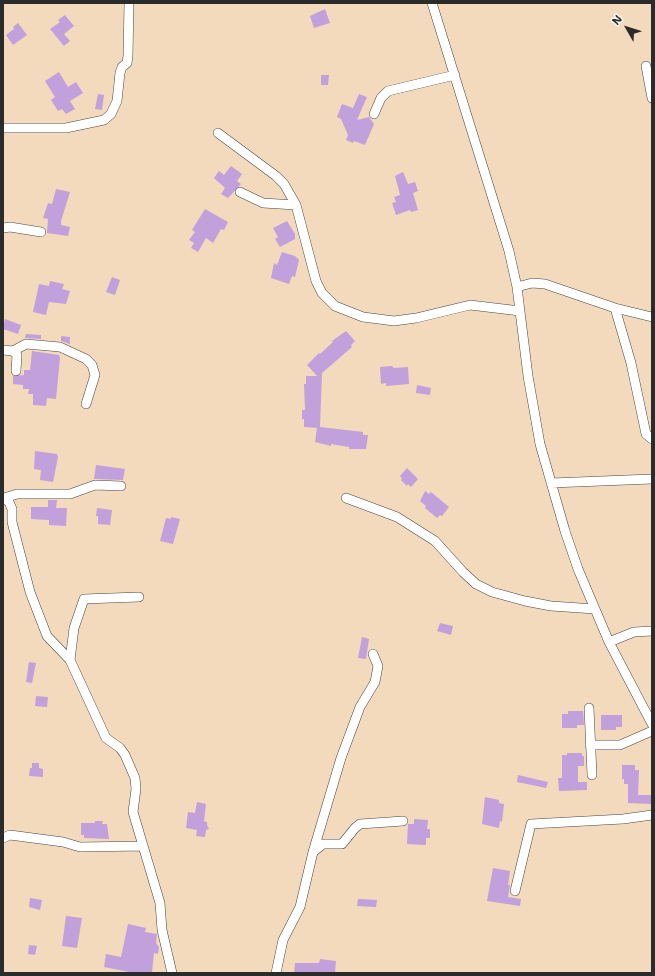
<!DOCTYPE html>
<html>
<head>
<meta charset="utf-8">
<style>
  body { margin:0 }
  #map { position:relative; width:655px; height:976px; overflow:hidden; background:#f3dabd; font-family:"Shantell Sans",sans-serif }
  canvas { display:block }
  .frame { position:absolute; inset:0; border:4px solid #2b2b2b; pointer-events:none }
  .north { position:absolute; left:607px; top:8px; width:40px; height:40px; -webkit-text-stroke:3px #f6f6f2; paint-order:stroke; rotate:309deg; font-size:11px; font-weight:700; line-height:16px; text-align:center; color:#2b2b2b }
  .north::after { content:''; display:block; margin:auto; width:14px; height:18px; background:#2b2b2b; clip-path:polygon(50% 0,100% 100%,50% 72%,0 100%) }
</style>
</head>
<body>
<div id="map">
<canvas width="655" height="976"></canvas>
<div class="frame"></div>
<div class="north">N</div>
</div>
<script>
const ctx = document.querySelector('canvas').getContext('2d');
ctx.lineJoin = 'round';
function paint(path, color) { ctx.fillStyle = color; ctx.fill(path, 'evenodd'); }
const shape = rows => new Path2D(rows.map(r => 'M' + r).join(''));
function trace(path, color, width, dash) { ctx.strokeStyle = color; ctx.lineWidth = width; ctx.lineCap = dash ? 'butt' : 'round'; ctx.setLineDash(dash || []); ctx.stroke(path); }
const building = shape([
  [325,9,330,23,314,28,310,16],
  [65,15,74,26,64,34,70,41,64,46,50,29,60,22,58,20],
  [18,23,27,35,13,45,6,35,14,29,13,27],
  [59,72,68,87,76,82,83,93,70,101,75,109,66,114,62,109,58,111,51,100,55,97,45,81],
  [321,75,329,75,328,85,321,85],
  [98,94,104,95,102,110,95,109],
  [359,94,367,97,357,120,369,117,374,124,365,145,354,141,353,143,346,140,348,135,341,119,337,117,342,104,353,108],
  [231,166,242,174,237,181,241,184,228,198,221,194,225,188,214,178,219,171,224,175],
  [403,172,408,184,415,182,418,191,413,193,418,210,411,212,410,210,396,215,392,203,396,202,394,197,400,195,395,176],
  [56,189,70,192,61,221,61,225,70,227,68,236,47,233,48,219,43,218,48,203,52,204],
  [205,209,228,222,224,230,221,229,213,243,206,238,198,252,191,248,194,243,189,240,195,232,192,230],
  [287,221,295,234,295,239,280,247,275,239,278,237,273,228],
  [282,252,295,256,299,260,295,277,292,276,289,284,271,278,274,263,277,265],
  [112,277,120,280,115,295,106,292],
  [50,281,64,284,62,289,70,291,66,304,49,302,46,315,33,312,39,284,49,286],
  [5,319,21,325,18,334,3,329],
  [346,331,355,341,351,345,352,347,322,373,320,427,363,432,363,435,368,435,366,449,349,449,349,447,331,444,331,446,315,442,317,428,304,427,304,419,302,419,302,410,305,410,304,384,306,384,306,376,317,376,307,365,319,353,320,354,333,342,332,341],
  [26,334,41,335,41,339,25,338],
  [61,336,70,337,70,344,61,341],
  [32,351,59,355,60,358,56,399,47,398,46,406,33,405,33,394,28,394,29,389,23,389,23,385,13,384,13,376,24,375,24,370,30,370],
  [392,366,394,368,408,367,409,384,386,386,386,383,381,384,380,367],
  [417,385,431,388,430,395,416,393],
  [35,451,57,454,58,457,53,482,40,480,41,470,34,469],
  [96,465,125,469,123,480,94,479],
  [407,468,418,479,411,487,408,484,407,486,401,480,402,479,400,476],
  [425,491,429,494,431,492,449,507,442,516,440,515,437,518,425,508,426,506,420,501],
  [48,500,57,500,56,508,67,508,66,526,49,525,49,520,31,519,31,507,48,507],
  [97,508,112,510,110,525,98,524,98,516,96,516],
  [171,517,180,519,173,544,160,541,166,518,171,519],
  [440,623,453,626,451,635,437,631],
  [362,637,369,639,366,659,358,658],
  [29,662,36,663,32,683,26,682],
  [36,696,48,697,47,707,35,706],
  [568,711,583,711,584,725,577,725,577,728,562,728,562,714,568,714],
  [601,715,622,715,622,727,616,727,616,730,601,730],
  [567,753,582,753,582,756,584,756,584,766,578,766,578,782,587,782,587,790,559,791,558,778,562,778,562,755,567,755],
  [32,763,39,763,39,768,43,769,43,777,29,776,30,768,32,768],
  [622,765,635,765,635,770,639,770,638,795,651,795,651,804,628,803,628,784,624,784,624,779,622,779],
  [518,775,548,782,546,788,517,782],
  [485,797,499,800,499,803,504,804,502,822,500,821,499,828,482,824],
  [197,802,206,804,204,821,207,822,207,825,209,829,206,830,205,837,196,836,197,830,186,828,188,812,195,813],
  [414,819,428,820,427,829,430,829,430,838,426,838,426,845,407,844,408,824,414,824],
  [95,821,103,821,102,824,107,824,109,839,84,838,84,835,81,835,81,823,95,823],
  [493,868,510,871,508,885,510,885,508,897,521,899,520,906,487,901],
  [30,898,42,900,40,910,29,907],
  [358,899,377,900,376,907,357,906],
  [66,916,82,918,77,948,62,946],
  [128,924,146,928,145,932,157,934,156,943,159,947,158,954,154,953,152,972,134,973,104,967,106,954,121,957],
  [29,945,37,946,35,955,28,954],
  [320,959,336,961,335,973,294,973,295,963,319,963]
]);
const minor = shape([
  [432,3,509,251,517,287,528,376,540,444,565,531,578,569,609,642,652,724],
  [646,66,652,98],
  [374,114,381,98,388,91,455,75],
  [3,128,66,128,104,120,111,114,117,101,120,73,122,67,127,63,128,56,129,3],
  [218,133,276,176,284,184,296,205,316,281,322,293,335,306,363,317,394,321,416,318,470,305,520,311],
  [240,192,263,203,296,205],
  [3,228,10,227,41,232],
  [517,287,532,283,545,284,615,308,652,317],
  [615,308,631,363,646,434,652,439],
  [3,350,13,351,17,355,16,371],
  [13,351,26,344,60,347,86,359,92,365,95,375,86,404],
  [551,483,652,479],
  [3,498,9,502,12,509,12,522,30,592,47,636,70,660,106,738,120,748,125,755,135,778,136,789,133,812,160,903,162,930,172,973],
  [4,498,17,494,70,494,95,485,121,486],
  [346,498,397,517,435,541,463,572,476,584,492,592,525,601,551,606,595,609],
  [609,642,634,632,652,631],
  [70,660,74,628,84,599,139,597],
  [589,708,592,775],
  [590,745,620,745,652,731],
  [3,838,10,835,63,842,80,847,143,846],
  [313,852,323,844,342,844,355,828,360,824,403,821],
  [515,891,531,824,623,819,652,815],
  [276,973,283,940,300,907,313,852,341,758,360,707,375,682,378,666,373,654]
]);
paint(building, '#c1a0db');
trace(minor, '#494541', 10);
trace(minor, '#fff', 9);
</script>
</body>
</html>
